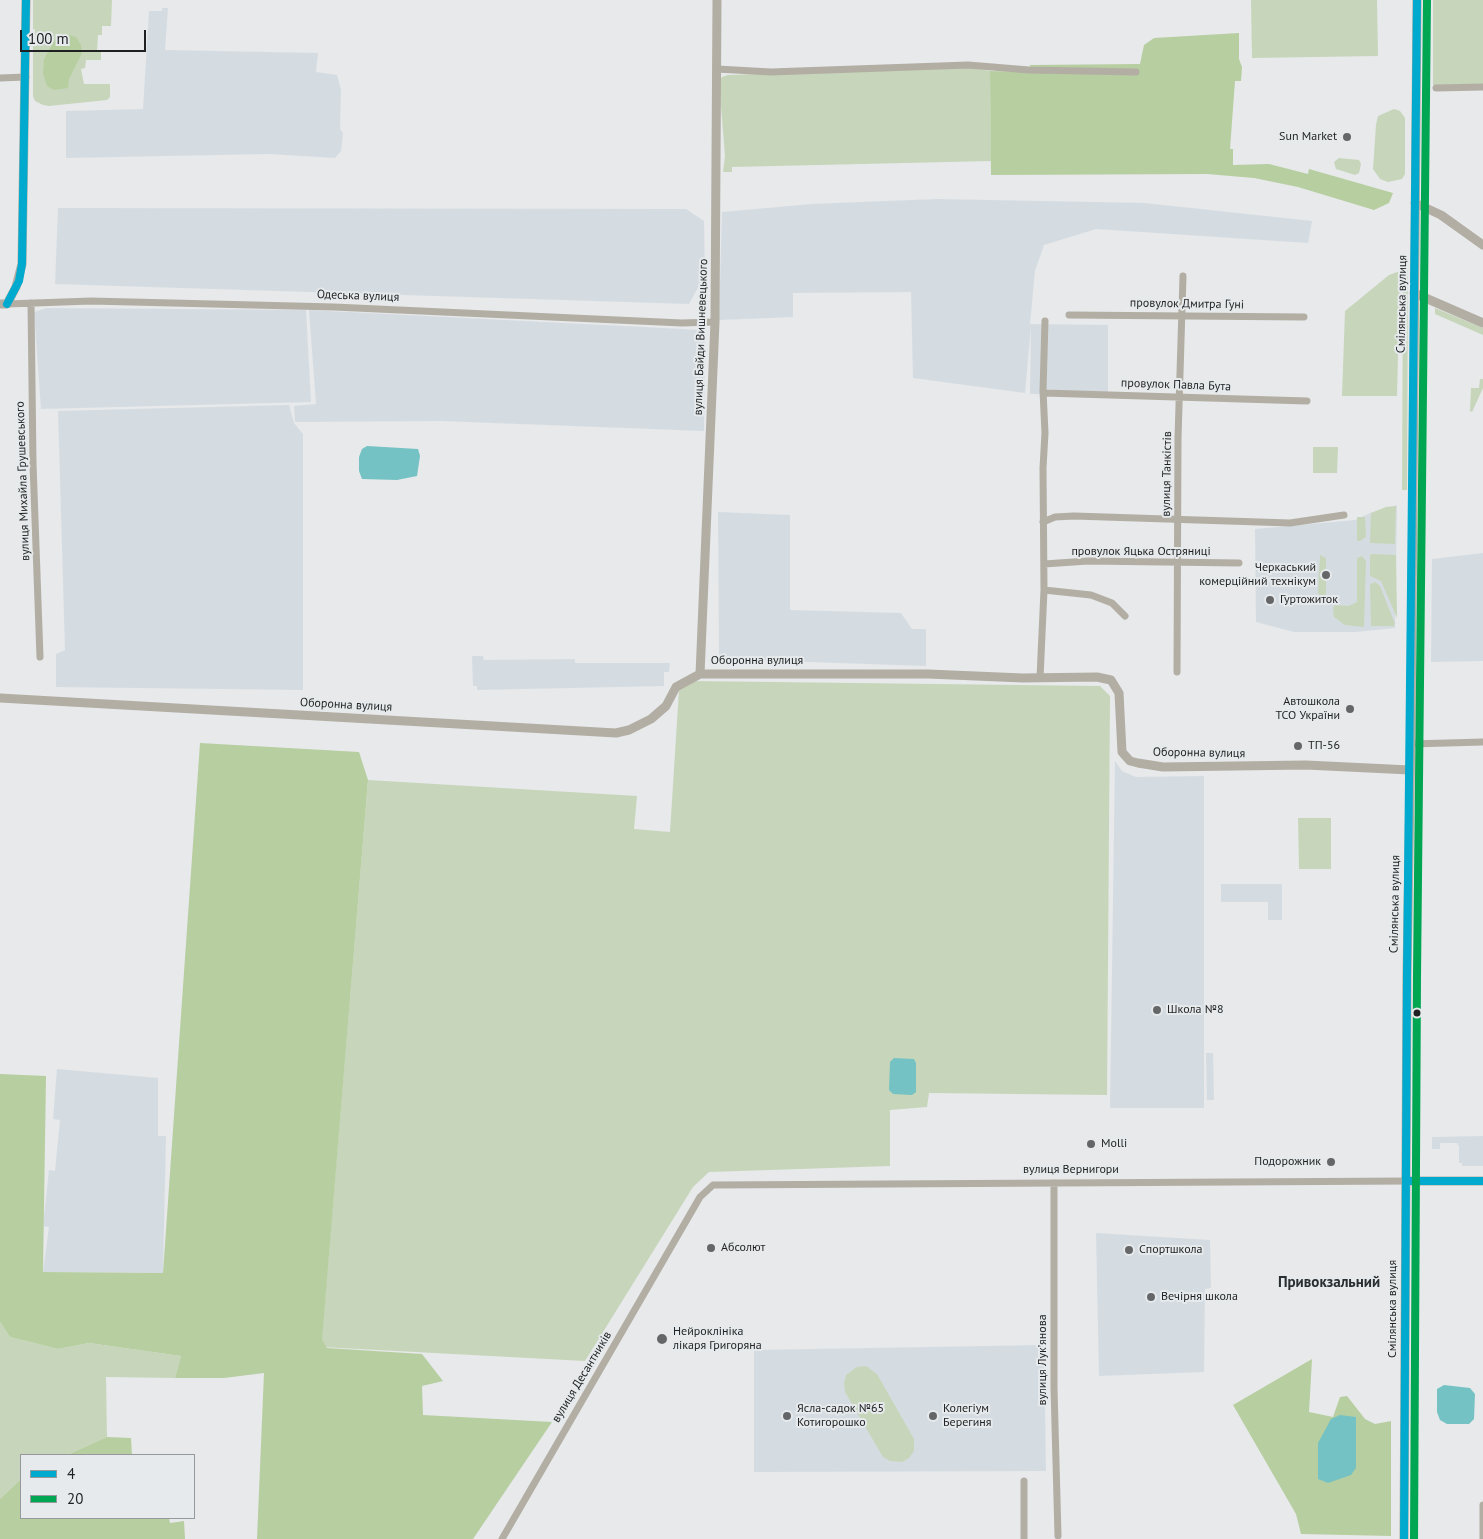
<!DOCTYPE html>
<html>
<head>
<meta charset="utf-8">
<style>
  body { margin:0 }
  #map { position:relative; width:1483px; height:1539px; overflow:hidden; background:#e7e9eb; font-family:"PT Sans",sans-serif }
  canvas { display:block }
  .legend { position:absolute; left:20px; top:1454px; width:175px; height:65px; box-sizing:border-box; background:#e6eaec; border:1px solid #96999b; margin:0; padding:6px 9px; list-style:none; font-size:15px; color:#1f2021 }
  .legend li { display:flex; align-items:center; gap:10px; height:25px }
  .legend b { width:25px; border:1px solid #96999b }
  .scale { position:absolute; left:20px; top:30px; width:126px; height:22px; box-sizing:border-box; border:2px solid #1f2021; border-top:0; padding-left:6px; font-size:15px; line-height:18px; white-space:nowrap; color:#1f2021; -webkit-text-stroke:4px #e6eaec; paint-order:stroke }
</style>
</head>
<body>
<div id="map">
<canvas width="1483" height="1539"></canvas>
<ul class="legend">
<li><b style="height:6px;background:#00a9ce"></b>4</li>
<li><b style="height:6px;background:#00a651"></b>20</li>
</ul>
<div class="scale">100 m</div>
</div>
<script>
const ctx = document.querySelector('canvas').getContext('2d');
ctx.lineJoin = 'round';
function paint(path, color) { ctx.fillStyle = color; ctx.fill(path, 'evenodd'); }
const shape = rows => new Path2D(rows.map(r => 'M' + r).join(''));
function trace(path, color, width, dash) { ctx.strokeStyle = color; ctx.lineWidth = width; ctx.lineCap = dash ? 'butt' : 'round'; ctx.setLineDash(dash || []); ctx.stroke(path); }
function label(font, color, halo, rows, align = 'center') {
  ctx.font = font + ' "PT Sans",sans-serif'; ctx.lineWidth = 4; ctx.setLineDash([]); ctx.textBaseline = 'middle'; ctx.strokeStyle = halo; ctx.fillStyle = color; for (const [text, x, y, turn = 0] of rows) {
    ctx.save(); ctx.translate(x, y); ctx.rotate((+turn || 0) * Math.PI / 180); ctx.textAlign = isNaN(turn) ? turn : align; if (halo) ctx.strokeText(text, 0, 0); ctx.fillText(text, 0, 0); ctx.restore();
  }
}
const built = shape([
  [162,8,168,8,165,50,318,53,316,72,337,75,341,90,340,129,343,133,341,151,335,158,268,154,66,158,66,111,143,109,149,11,162,11],
  [937,199,1145,203,1312,221,1308,243,1096,229,1044,245,1035,271,1030,324,1108,325,1108,395,1030,394,1031,326,1025,393,913,378,911,292,793,293,793,317,719,320,722,212,812,204],
  [58,208,686,209,704,221,705,275,689,304,55,284],
  [47,308,306,310,311,402,41,409,34,312],
  [309,310,702,330,705,336,704,431,441,421,295,422,294,406,316,404],
  [289,405,294,423,303,434,303,690,56,687,56,654,65,650,58,411],
  [1397,505,1395,628,1356,632,1294,632,1256,622,1255,529,1355,520,1370,513],
  [718,512,790,515,790,610,901,613,912,629,926,629,926,666,722,659,719,654],
  [1483,553,1483,661,1431,662,1432,559],
  [472,656,483,656,484,660,575,659,575,663,670,663,669,672,664,672,664,686,477,690,477,686,473,686],
  [1115,761,1122,771,1136,777,1204,776,1204,1108,1110,1108],
  [1221,884,1282,884,1282,920,1268,920,1268,902,1221,902],
  [1206,1053,1213,1053,1214,1100,1207,1100],
  [57,1069,158,1078,158,1136,166,1136,163,1273,43,1272,49,1227,43,1226,49,1170,55,1171,60,1120,53,1119],
  [1483,1136,1483,1166,1462,1166,1462,1163,1459,1163,1459,1146,1457,1143,1440,1143,1440,1149,1432,1149,1432,1137],
  [1096,1233,1210,1240,1211,1288,1205,1289,1204,1372,1099,1376],
  [1044,1345,1046,1471,754,1472,754,1350]
]);
const green = shape([
  [33,0,112,0,111,26,102,26,102,35,98,35,97,51,101,51,101,60,86,60,85,68,81,69,84,84,110,84,110,97,107,100,49,106,43,105,35,101,33,96],
  [1251,0,1377,0,1378,56,1252,58],
  [1433,0,1483,0,1483,85,1433,85],
  [968,67,990,71,991,161,732,167,732,172,723,172,725,156,719,81,722,77,728,75],
  [1394,109,1400,111,1405,118,1405,174,1402,179,1388,182,1380,179,1373,169,1376,125,1378,116],
  [1339,158,1359,160,1361,164,1359,173,1355,175,1336,169,1334,162],
  [1403,270,1408,270,1407,490,1402,490],
  [1400,271,1397,396,1342,396,1345,311,1389,275],
  [1435,308,1483,328,1483,335,1435,314],
  [1480,379,1483,379,1483,388,1472,412,1470,411,1471,388,1479,388],
  [1313,447,1338,447,1337,473,1313,473],
  [1396,506,1395,544,1370,543,1371,513,1386,507],
  [1357,517,1365,517,1366,537,1360,541,1357,541],
  [1372,554,1396,555,1397,618,1381,581,1370,576,1370,555],
  [1320,555,1326,558,1326,599,1322,599,1318,593],
  [1362,556,1366,561,1364,627,1345,625,1334,617,1333,611,1334,605,1349,606,1357,602,1357,558],
  [1375,582,1380,586,1395,624,1394,626,1371,626,1370,584],
  [691,681,1100,686,1110,696,1107,1095,929,1093,927,1107,890,1110,890,1166,709,1172,693,1187,585,1361,321,1347,368,780,637,796,634,829,670,832,679,690],
  [1298,818,1331,818,1331,869,1299,869],
  [0,1322,10,1337,58,1349,89,1343,181,1356,175,1378,106,1377,107,1437,67,1455,21,1455,21,1479,0,1499],
  [866,1366,877,1374,914,1439,914,1451,909,1458,902,1462,890,1461,883,1457,845,1392,844,1383,846,1375,857,1367]
]);
const forest = shape([
  [1239,33,1239,59,1242,67,1241,81,1235,81,1230,149,1233,149,1233,165,1269,164,1308,174,1309,169,1393,193,1389,203,1374,210,1298,187,1254,178,1207,174,991,175,990,71,1029,72,1030,65,1140,64,1144,45,1154,38],
  [66,34,76,37,81,45,82,53,69,79,68,88,54,90,47,86,43,73,44,59,54,41,59,36],
  [200,743,359,752,368,780,322,1340,327,1348,422,1354,443,1381,422,1386,423,1415,552,1422,473,1539,257,1539,264,1373,224,1378,175,1378,181,1356,89,1343,58,1349,10,1337,0,1322,0,1074,46,1076,43,1272,163,1273],
  [1312,1359,1309,1412,1333,1417,1340,1397,1347,1396,1365,1419,1375,1424,1391,1421,1391,1536,1301,1534,1296,1514,1233,1405],
  [107,1437,131,1438,132,1455,67,1455],
  [21,1479,21,1518,169,1518,170,1523,184,1521,185,1539,0,1539,0,1499]
]);
const water = shape([
  [367,446,418,449,420,456,417,476,397,480,362,479,359,471,359,457,362,449],
  [894,1058,914,1059,916,1063,916,1092,912,1095,893,1094,889,1090,890,1062],
  [1444,1385,1470,1388,1475,1394,1474,1419,1469,1424,1447,1424,1440,1420,1437,1412,1437,1389],
  [1340,1415,1356,1417,1356,1468,1351,1475,1328,1483,1318,1479,1318,1443,1331,1419]
]);
const minor = shape([
  [717,69,771,72,968,65,1029,70,1136,72],
  [0,78,26,77],
  [1436,88,1483,87],
  [31,303,33,464,40,657],
  [7,304,91,301,334,307,682,323,715,322],
  [1069,315,1304,317],
  [1044,393,1307,401],
  [1043,522,1055,517,1074,516,1290,523,1344,515],
  [1044,564,1088,561,1239,563],
  [1044,590,1091,595,1112,603,1125,616],
  [1177,672,1178,438,1183,276],
  [1040,678,1044,590,1043,468,1045,433,1043,391,1045,321],
  [1411,744,1483,742],
  [1054,1183,1054,1388,1058,1536],
  [1024,1481,1024,1539],
  [502,1539,700,1197,713,1185,1407,1181],
  [1483,1539,1483,1505]
]);
const tertiary = shape([
  [1415,203,1441,215,1483,245],
  [1414,293,1483,323],
  [700,674,715,322,717,0],
  [0,698,616,733,629,730,651,719,666,706,676,687,700,674,928,674,1023,678,1097,677,1111,680,1119,693,1122,752,1130,761,1138,763,1163,767,1306,765,1410,770],
  [1407,1181,1483,1181]
]);
const secondary = shape([
  [0,304,7,304,16,287,22,264,26,0],
  [1404,1539,1407,974,1411,728,1417,0]
]);
const bus1 = shape([
  [7,304,19,281,22,264,26,0],
  [1407,1181,1483,1181],
  [1404,1539,1407,974,1417,0]
]);
const bus2 = shape([
  [1414,1539,1417,974,1427,0]
]);
const markers = [
  [1347,137,5,"#656668"],
  [1326,575,5,"#656668"],
  [1270,600,5,"#656668"],
  [1350,709,5,"#656668"],
  [1298,746,5,"#656668"],
  [1157,1010,5,"#656668"],
  [1417,1013,4.5,"#1f2021"],
  [1091,1144,5,"#656668"],
  [1331,1162,5,"#656668"],
  [711,1248,5,"#656668"],
  [1129,1250,5,"#656668"],
  [1151,1297,5,"#656668"],
  [662,1339,6,"#656668"],
  [787,1416,5,"#656668"],
  [933,1416,5,"#656668"]
];
const poiNames = [
  ["Sun Market",1337,137,"right"],
  ["Черкаський",1316,568,"right"],
  ["комерційний технікум",1316,582,"right"],
  ["Гуртожиток",1280,600],
  ["Автошкола",1340,702,"right"],
  ["ТСО України",1340,716,"right"],
  ["ТП-56",1308,746],
  ["Школа №8",1167,1010],
  ["Molli",1101,1144],
  ["Подорожник",1321,1162,"right"],
  ["Абсолют",721,1248],
  ["Спортшкола",1139,1250],
  ["Вечірня школа",1161,1297],
  ["Нейроклініка",673,1332],
  ["лікаря Григоряна",673,1346],
  ["Ясла-садок №65",797,1409],
  ["Котигорошко",797,1423],
  ["Колегіум",943,1409],
  ["Берегиня",943,1423]
];
const streetNames = [
  ["Одеська вулиця",358,296,2],
  ["провулок Дмитра Гуні",1187,304,1],
  ["Смілянська вулиця",1402,304,-89],
  ["вулиця Байди Вишневецького",701,337,-88],
  ["провулок Павла Бута",1176,385,2],
  ["вулиця Танкістів",1167,474,-89],
  ["вулиця Михайла Грушевського",23,481,-92],
  ["провулок Яцька Остряниці",1141,552],
  ["Оборонна вулиця",757,661],
  ["Оборонна вулиця",346,705,3],
  ["Оборонна вулиця",1199,753,1],
  ["Смілянська вулиця",1395,904,-89],
  ["вулиця Вернигори",1071,1170],
  ["Смілянська вулиця",1393,1309,-90],
  ["вулиця Лукʼянова",1043,1360,-90],
  ["вулиця Десантників",582,1377,-59]
];
const quarterNames = [
  ["Привокзальний",1329,1283]
];
paint(built, '#d5dce1');
paint(green, '#c7d6ba');
paint(forest, '#b7cea0');
paint(water, '#75c2c4');
trace(minor, '#b2aea4', 7);
trace(tertiary, '#b2aea4', 9);
trace(secondary, '#b1ada2', 9);
trace(bus1, '#00a9ce', 8);
trace(bus2, '#00a651', 8);
for (const [x, y, r, color] of markers) { const dot = new Path2D(); dot.arc(x, y, r, 0, 2 * Math.PI); ctx.fillStyle = color; ctx.fill(dot); trace(dot, '#e6eaec', 2); }
label('12px', '#1f2021', '#e6eaec', poiNames, 'left');
label('12px', '#1f2021', '#e6eaec', streetNames);
label('bold 15px', '#2b2e30', '#e6eaec', quarterNames);
</script>
</body>
</html>
